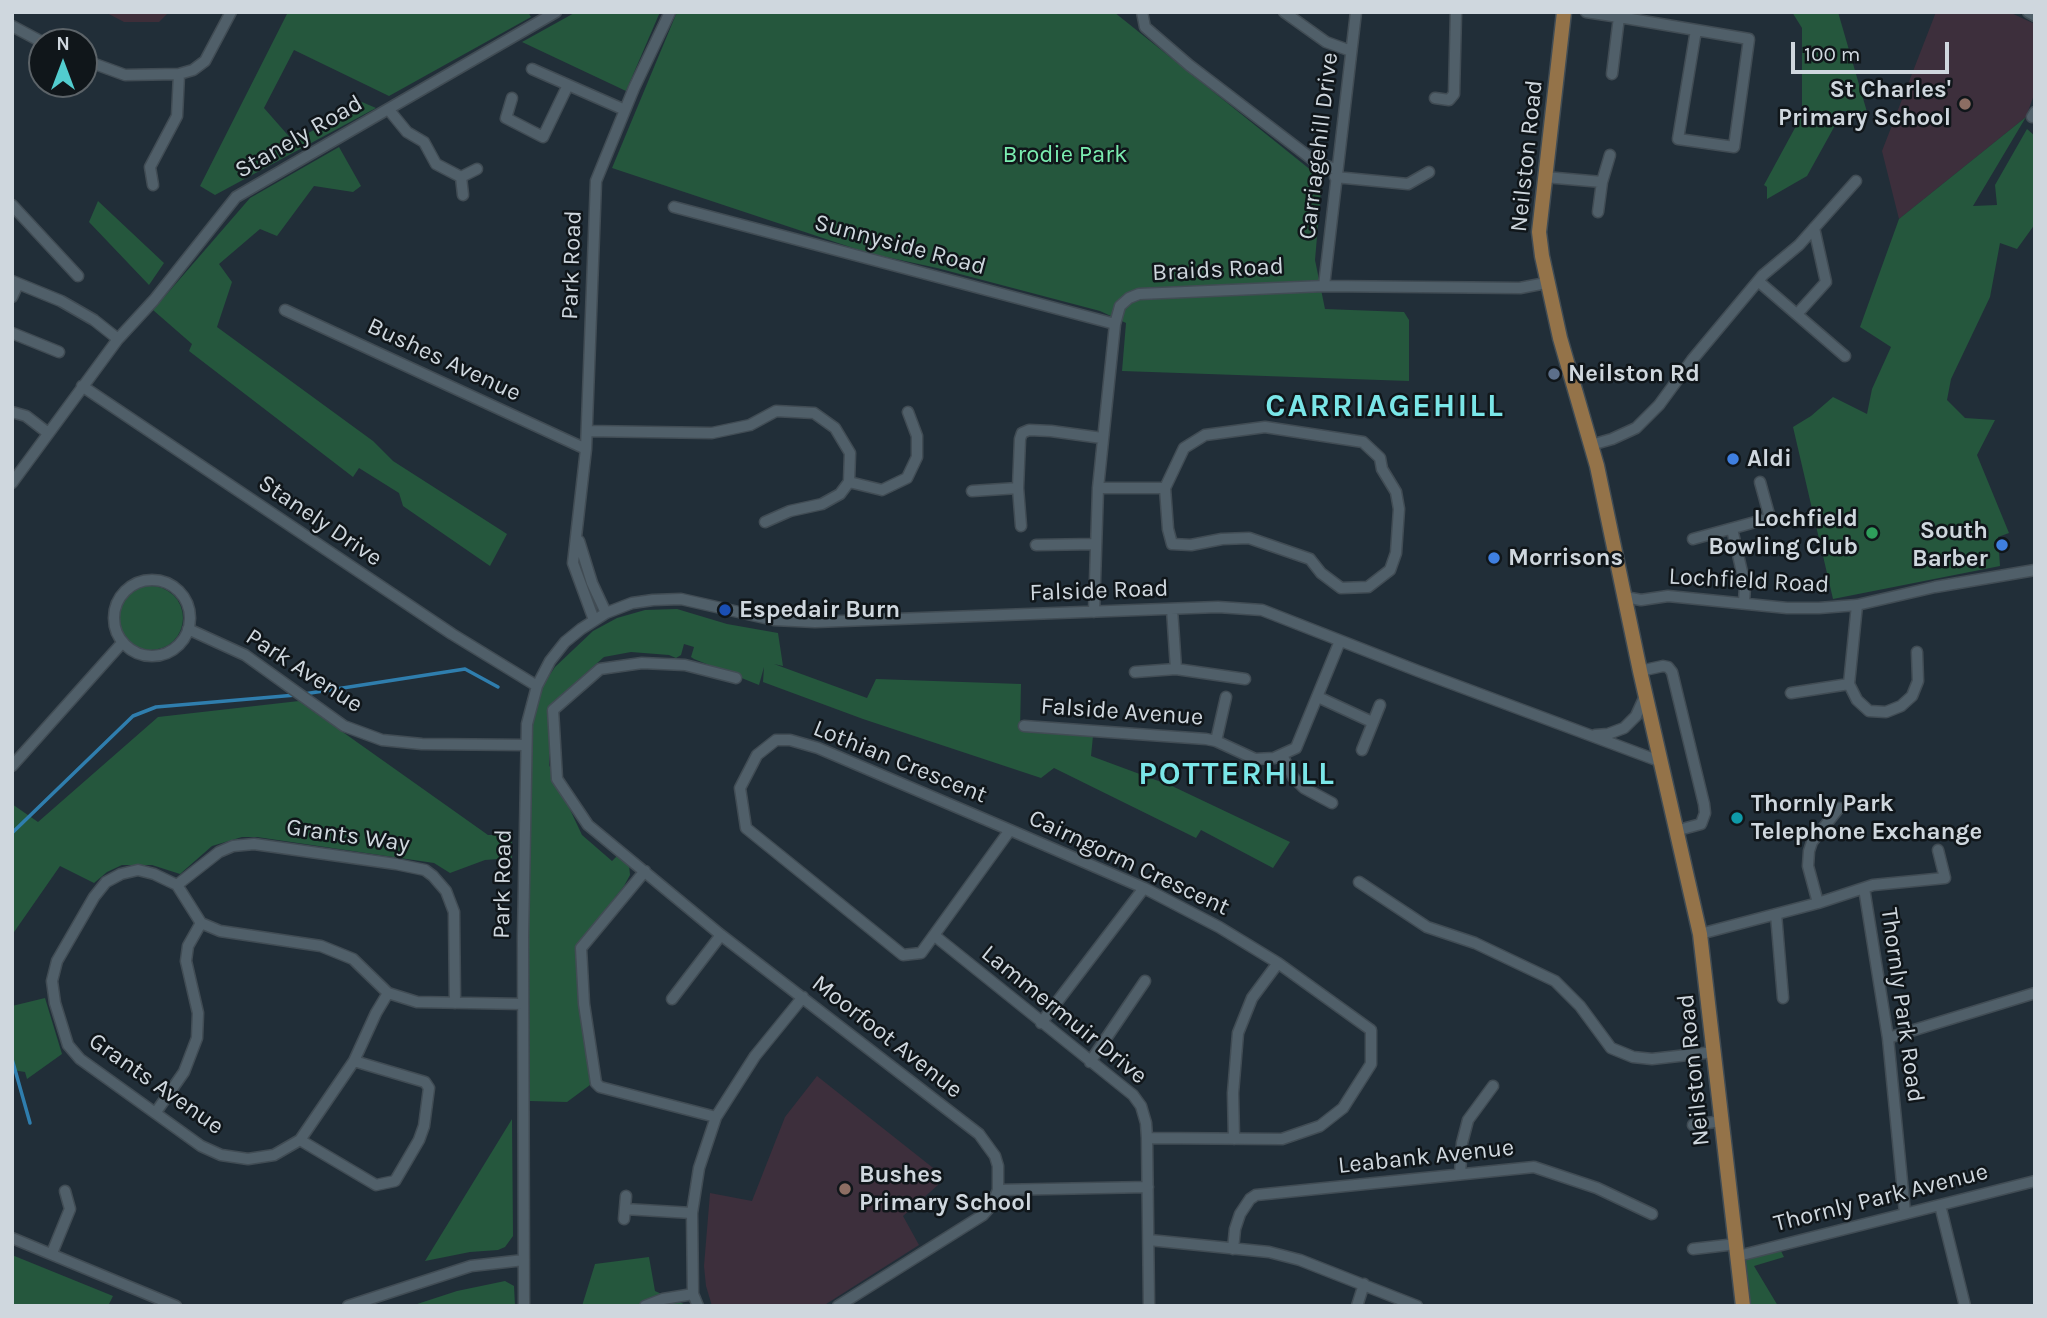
<!DOCTYPE html>
<html>
<head>
<meta charset="utf-8">
<style>
  body { margin:0 }
  #map { position:relative; width:2047px; height:1318px; overflow:hidden; background:#212e38; font-family:Karla,sans-serif }
  canvas { display:block }
  .frame { position:absolute; inset:0; border:14px solid #cfd7de; pointer-events:none }
  .north { position:absolute; left:28px; top:28px; width:70px; height:70px; box-sizing:border-box; background:#10161a; border:2px solid #5c6368; border-radius:50%; rotate:0deg; font-size:19px; font-weight:700; line-height:28px; text-align:center; color:#cfd7de }
  .north::after { content:''; display:block; margin:auto; width:24px; height:32px; background:#52cdcf; clip-path:polygon(50% 0,100% 100%,50% 72%,0 100%) }
  .scale { position:absolute; left:1791px; top:42px; width:158px; height:32px; box-sizing:border-box; border:4px solid #cfd7de; border-top:0; padding-left:9px; font-size:21px; line-height:24px; white-space:nowrap; color:#cfd7de; -webkit-text-stroke:5px #10161a; paint-order:stroke }
</style>
</head>
<body>
<div id="map">
<canvas width="2047" height="1318"></canvas>
<div class="frame"></div>
<div class="north">N</div>
<div class="scale">100 m</div>
</div>
<script>
const ctx = document.querySelector('canvas').getContext('2d');
ctx.lineJoin = 'round';
function paint(path, color) { ctx.fillStyle = color; ctx.fill(path, 'evenodd'); }
const shape = rows => new Path2D(rows.map(r => 'M' + r).join(''));
function trace(path, color, width, dash) { ctx.strokeStyle = color; ctx.lineWidth = width; ctx.lineCap = dash ? 'butt' : 'round'; ctx.setLineDash(dash || []); ctx.stroke(path); }
function label(font, color, halo, rows, align = 'center') {
  ctx.font = font + ' Karla,sans-serif'; ctx.lineWidth = 5; ctx.setLineDash([]); ctx.textBaseline = 'middle'; ctx.strokeStyle = halo; ctx.fillStyle = color; for (const [text, x, y, turn = 0] of rows) {
    ctx.save(); ctx.translate(x, y); ctx.rotate((+turn || 0) * Math.PI / 180); ctx.textAlign = isNaN(turn) ? turn : align; if (halo) ctx.strokeText(text, 0, 0); ctx.fillText(text, 0, 0); ctx.restore();
  }
}
const education = shape([
  [1936,12,2009,12,2035,24,2035,92,2026,117,1899,219,1882,151],
  [817,1076,942,1175,938,1185,903,1216,919,1245,823,1306,712,1306,706,1286,704,1266,710,1193,752,1201,785,1117]
]);
const medical = shape([
  [105,12,169,12,159,22,124,22]
]);
const green = shape([
  [288,12,528,12,531,17,389,96,294,50,264,108,293,141,350,111,362,102,376,108,215,195,200,186],
  [576,12,660,12,626,91,522,42],
  [677,12,1114,12,1322,179,1315,260,1325,309,1404,312,1409,320,1409,381,1122,371,1126,323,1100,311,937,268,868,253,612,168],
  [1792,12,1838,12,1867,112,1843,111,1807,176,1767,199,1767,187,1764,185,1802,115,1802,28],
  [2026,117,1973,206,1997,205,1995,185,2027,129,2035,136,2035,224,2017,249,2000,243,1990,297,1951,379,1947,400,1965,418,1995,420,1977,455,2009,533,1998,537,2000,566,1833,599,1793,427,1811,416,1833,397,1867,414,1872,389,1891,347,1860,327,1899,219],
  [339,147,361,186,353,192,314,186,277,236,260,229,219,264,232,282,217,327,373,441,393,461,507,534,490,566,403,506,399,493,359,468,353,477,189,351,192,344,153,310,250,198],
  [98,201,164,263,149,285,89,222],
  '119 618a32 32 0 1 1 64 0a32 32 0 1 1-64 0Z',
  [677,609,727,624,778,633,783,666,774,664,867,698,876,679,1021,684,1020,729,1093,736,1091,756,1172,786,1290,842,1273,868,1201,830,1196,838,1054,768,1041,778,863,719,763,682,764,667,759,685,694,659,691,657,694,647,684,644,681,655,676,658,669,655,631,652,604,657,551,704,549,765,582,835,612,861,617,856,629,865,630,875,624,886,575,948,590,1085,567,1102,530,1101,528,795,532,716,541,688,555,667,593,631,617,618,645,610],
  [299,701,488,835,512,835,512,858,485,860,450,873,434,863,257,837,242,837,212,846,180,874,152,865,122,865,107,872,94,883,60,866,12,935,12,804,38,822,158,717],
  [45,998,62,1054,27,1079,25,1072,12,1070,12,1006],
  [512,1119,513,1236,505,1247,498,1250,470,1252,425,1261],
  [1781,1251,1784,1257,1754,1266,1778,1306,1749,1306,1744,1259],
  [12,1255,113,1296,108,1306,12,1306],
  [649,1257,655,1291,688,1306,582,1306,595,1264],
  [505,1281,514,1286,515,1306,411,1306,457,1291]
]);
const stream = shape([
  [304,694,465,669,498,687],
  [12,833,133,716,156,707,296,695],
  [12,1059,30,1123]
]);
const minor = shape([
  [1142,12,1145,27,1189,65,1317,163,1336,169],
  [1284,12,1326,42,1351,51],
  [1586,12,1619,17,1696,30,1749,39,1734,147,1678,139,1696,30],
  [2028,12,2035,16],
  [12,26,42,42],
  [84,60,125,75,179,74,193,70,205,61,231,12],
  [532,69,625,110],
  [1612,74,1619,17],
  [512,98,506,118,543,137,568,85],
  [1435,98,1449,100,1454,94,1456,12],
  [389,110,407,132,424,142,436,164,461,177],
  [2032,117,2035,112],
  [1335,177,1408,184,1429,172],
  [1545,177,1602,182],
  [153,185,150,167,177,116,179,74],
  [463,195,461,177,477,169],
  [12,205,78,276],
  [674,207,1115,324],
  [1598,212,1602,182,1610,155],
  [12,281,61,301,94,320,118,339],
  [1758,281,1845,356],
  [1324,286,1356,12],
  [12,297,18,284],
  [285,310,586,449],
  [1798,313,1826,282,1814,228],
  [12,333,59,352],
  [82,386,452,634,537,686],
  [12,412,26,416,48,433],
  [587,431,712,433,750,425,776,411,814,413,835,428,850,453,849,482,840,494,822,504,790,511,765,522],
  [1591,445,1612,439,1636,428,1659,405,1692,360,1763,275,1799,245,1856,181],
  [849,482,882,490,907,478,917,457,917,436,908,412],
  [12,483,118,339,154,300,236,197,556,12],
  [1098,488,1165,488,1184,448,1205,435,1265,427,1363,442,1380,458,1382,469,1396,492,1399,509,1396,553,1390,570,1368,587,1341,588,1321,573,1310,559,1249,538,1222,539,1191,545,1172,544,1168,529,1165,488],
  [972,491,1018,488],
  [1021,526,1018,488,1020,439,1022,433,1029,430,1051,431,1102,438],
  [1732,529,1745,585,1744,603],
  [1693,539,1770,518,1760,482],
  [579,541,592,583,606,613],
  [1036,545,1096,544],
  '114 618a38 38 0 1 1 76 0a38 38 0 1 1-76 0Z',
  [1625,597,1641,600,1668,596,1787,608,1819,608,1857,605,1935,587,2035,570],
  [1857,605,1849,684,1857,700,1869,711,1886,712,1901,706,1912,696,1918,681,1917,652],
  [1172,609,1176,669],
  [1094,612,1098,488,1115,324,1120,306,1129,298,1139,294,1324,286,1520,288,1546,283],
  [594,620,573,563,586,449,596,181,634,88,670,12],
  [188,629,245,655,344,726,382,740,422,744,525,745],
  [1640,671,1663,666,1668,667,1672,672,1704,804,1705,813,1701,824,1675,831],
  [1135,672,1176,669,1245,679],
  [736,678,685,665,642,663,600,669,553,710,557,779,588,825,721,935,979,1134,995,1156,998,1166,998,1190,992,1205,983,1215,838,1306],
  [1791,693,1849,684],
  [1318,697,1372,722],
  [1024,726,1206,739,1216,741,1255,759,1274,758,1296,748,1340,641],
  [1595,735,1608,734,1624,728,1636,716,1645,696],
  [776,740,790,740,818,748,1010,830,921,953,903,955,746,828,740,788,757,755,776,740],
  [1216,741,1226,697],
  [1362,750,1380,705],
  [1282,755,1293,777,1304,788,1332,803],
  [12,766,122,643],
  [1010,830,1144,888,1219,927,1278,963,1371,1030,1371,1064,1343,1108,1320,1126,1282,1139,1147,1138],
  [645,871,581,948,584,1004,596,1083,600,1087,716,1117],
  [1359,882,1427,927,1475,943,1555,981,1580,1006,1611,1048,1633,1057,1652,1059,1714,1052],
  [177,885,219,852,233,846,254,844,396,864,425,870,433,876,446,891,454,912,455,1003],
  [1864,888,1888,1038,1905,1213],
  [1818,903,1808,866,1809,851,1812,842,1839,808],
  [1776,914,1783,998],
  [1700,934,1818,903,1873,885,1945,878,1938,850],
  [935,936,1133,1095,1141,1106,1146,1123,1147,1138,1149,1306],
  [388,993,376,1013,354,1061,300,1140,274,1155,248,1159,221,1155,201,1146,80,1059,68,1045,55,1003,52,981,57,961,94,897,106,882,121,874,138,870,154,874,177,885,201,923,220,931,321,946,353,959,388,993,417,1002,523,1004],
  [672,999,721,935],
  [1041,1023,1144,888],
  [1888,1038,2035,993],
  [1090,1062,1145,981],
  [156,1112,184,1072,197,1038,198,1013,186,961,188,946,201,923],
  [1693,1125,1722,1121],
  [1234,1139,1233,1093,1238,1033,1252,998,1278,963],
  [300,1140,376,1185,395,1181,419,1140,424,1126,429,1088,425,1082,354,1061],
  [1460,1174,1462,1143,1468,1120,1493,1086],
  [998,1190,1148,1187],
  [1940,1205,1965,1306],
  [625,1209,692,1213],
  [624,1219,626,1196],
  [12,1238,176,1306],
  [1149,1240,1269,1252,1300,1260,1417,1306],
  [1233,1249,1235,1229,1240,1214,1250,1199,1256,1195,1534,1167,1597,1188,1652,1214],
  [1693,1249,1736,1244],
  [52,1253,70,1209,65,1191],
  [1738,1256,2035,1181],
  [348,1306,471,1266,524,1260],
  [524,1306,523,936,527,724,537,686,550,661,565,642,581,629,606,613,632,603,653,600,681,599,774,620,815,622,1218,607,1262,610,1418,671,1659,761],
  [645,1306,663,1299,693,1294],
  [698,1306,693,1294,692,1213,699,1168,716,1117,755,1056,803,997],
  [1357,1306,1364,1284]
]);
const major = shape([
  [1564,12,1539,232,1542,256,1560,338,1597,466,1640,671,1700,934,1743,1306]
]);
const markers = [
  [1965,104,7,"#8d6e63"],
  [1554,374,7,"#5c6f8a"],
  [1733,459,7,"#3f7fe0"],
  [1872,533,7,"#2e9e5b"],
  [2002,545,7,"#3f7fe0"],
  [1494,558,7,"#3f7fe0"],
  [725,610,7,"#1a4fb4"],
  [1737,818,7,"#0f9aa8"],
  [845,1189,7,"#8d6e63"]
];
const poiNames = [
  ["St Charles'",1951,90,"right"],
  ["Primary School",1951,118,"right"],
  ["Neilston Rd",1568,374],
  ["Aldi",1747,459],
  ["Lochfield",1858,519,"right"],
  ["Bowling Club",1858,547,"right"],
  ["South",1988,531,"right"],
  ["Barber",1988,559,"right"],
  ["Morrisons",1508,558],
  ["Espedair Burn",739,610],
  ["Thornly Park",1751,804],
  ["Telephone Exchange",1751,832],
  ["Bushes",859,1175],
  ["Primary School",859,1203]
];
const streetNames = [
  ["Stanely Road",299,137,-30],
  ["Carriagehill Drive",1319,146,-83],
  ["Neilston Road",1527,156,-84],
  ["Sunnyside Road",900,245,15],
  ["Park Road",572,265,-88],
  ["Braids Road",1218,270,-3],
  ["Bushes Avenue",444,360,25],
  ["Stanely Drive",320,521,34],
  ["Lochfield Road",1749,581,3],
  ["Falside Road",1099,591,-2],
  ["Park Avenue",304,671,33],
  ["Falside Avenue",1122,712,4],
  ["Lothian Crescent",900,762,22],
  ["Grants Way",348,836,8],
  ["Cairngorm Crescent",1129,863,25],
  ["Park Road",503,884,-89],
  ["Thornly Park Road",1902,1005,82],
  ["Lammermuir Drive",1064,1015,39],
  ["Moorfoot Avenue",887,1037,38],
  ["Neilston Road",1694,1070,-96],
  ["Grants Avenue",156,1084,35],
  ["Leabank Avenue",1426,1157,-6],
  ["Thornly Park Avenue",1881,1198,-14]
];
const parkNames = [
  ["Brodie Park",1065,155]
];
const districtNames = [
  ["CARRIAGEHILL",1385,407],
  ["POTTERHILL",1237,775]
];
paint(education, '#3d2f3c');
paint(medical, '#3e2e39');
paint(green, '#25573d');
trace(stream, '#2f7eae', 3.5);
trace(minor, '#414c54', 13);
trace(major, '#414c54', 17);
trace(minor, '#505f69', 10);
trace(major, '#947349', 14);
for (const [x, y, r, color] of markers) { const dot = new Path2D(); dot.arc(x, y, r, 0, 2 * Math.PI); ctx.fillStyle = color; ctx.fill(dot); trace(dot, '#10161a', 2.5); }
label('bold 24px', '#cfd7de', '#10161a', poiNames, 'left');
label('24px', '#cfd7de', '#10161a', streetNames);
label('24px', '#7bedb0', '#10161a', parkNames);
ctx.letterSpacing = '2px';
label('bold 32px', '#7ae6e8', '#10161a', districtNames);
ctx.letterSpacing = '0px';
</script>
</body>
</html>
